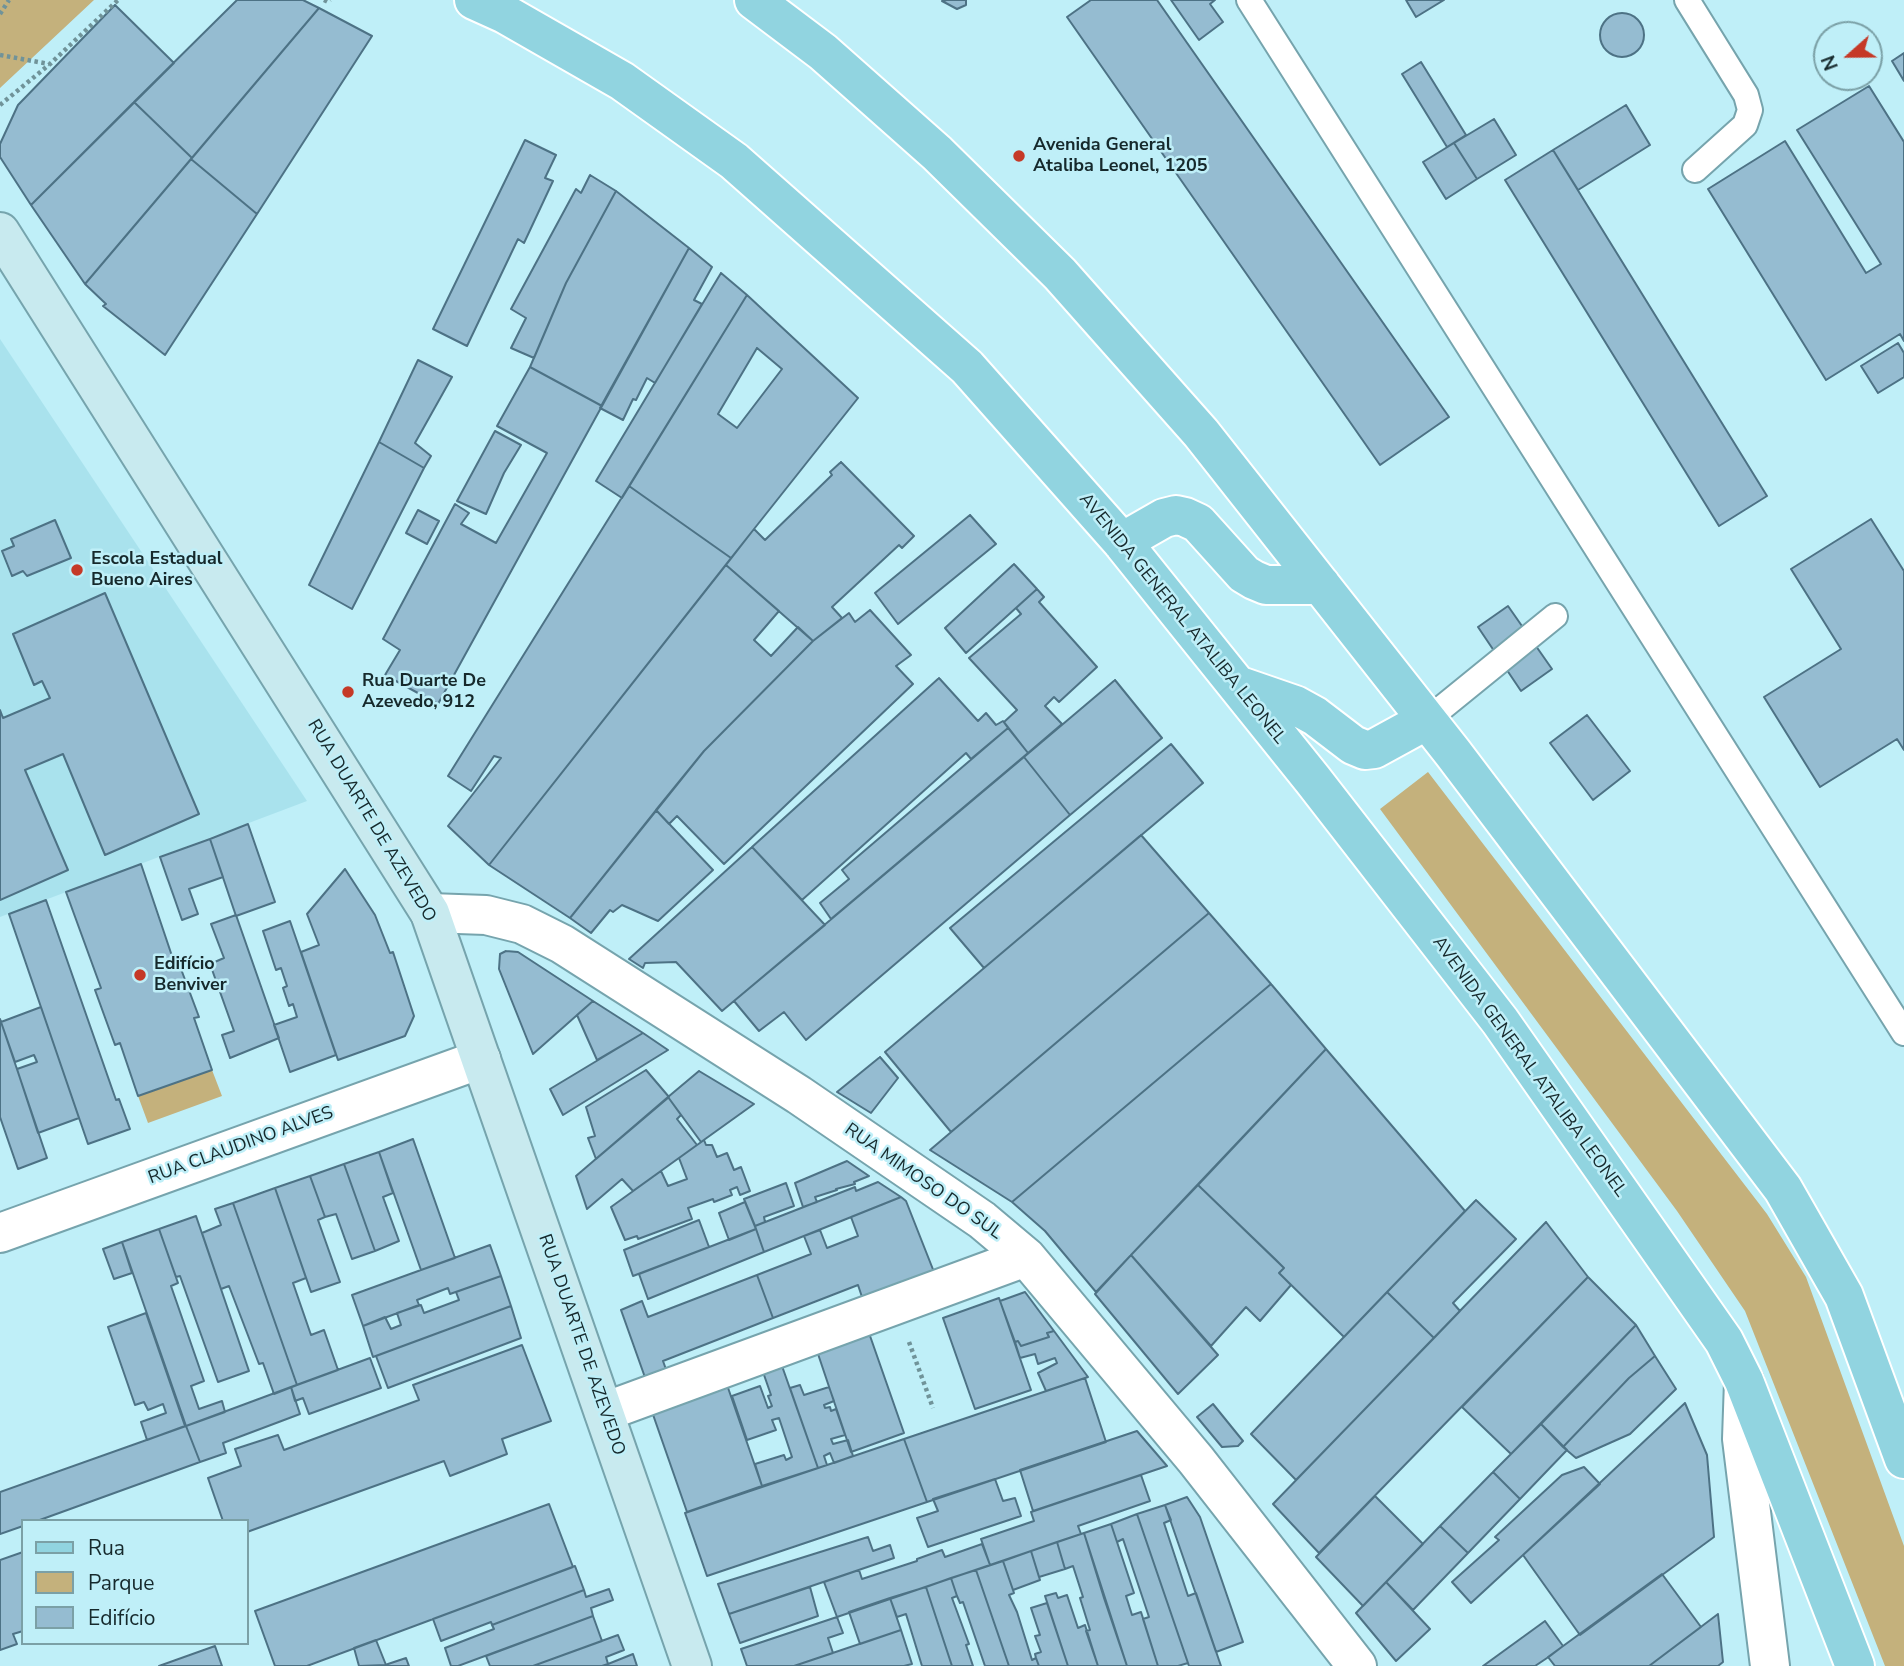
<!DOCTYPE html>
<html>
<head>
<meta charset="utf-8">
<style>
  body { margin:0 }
  #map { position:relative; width:1904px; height:1666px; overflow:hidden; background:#bfeff8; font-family:"Nunito Sans",sans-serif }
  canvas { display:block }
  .legend { position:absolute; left:21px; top:1519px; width:228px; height:126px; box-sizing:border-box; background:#bfeff8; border:2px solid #7ba0a6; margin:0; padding:9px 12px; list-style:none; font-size:21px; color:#16292c }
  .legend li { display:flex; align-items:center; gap:14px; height:35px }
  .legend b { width:35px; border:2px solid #7ba0a6 }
  .north { position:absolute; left:1813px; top:21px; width:70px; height:70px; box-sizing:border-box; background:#bfeff8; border:2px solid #7ba0a6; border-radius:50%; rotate:249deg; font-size:19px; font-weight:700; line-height:28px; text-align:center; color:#16292c }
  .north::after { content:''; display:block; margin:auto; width:24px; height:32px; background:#c53927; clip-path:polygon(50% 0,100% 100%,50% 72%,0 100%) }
</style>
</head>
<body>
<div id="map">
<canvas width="1904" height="1666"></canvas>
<ul class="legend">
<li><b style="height:9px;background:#91d4e0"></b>Rua</li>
<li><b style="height:19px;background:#c4b17c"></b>Parque</li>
<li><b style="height:19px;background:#95bcd1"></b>Edifício</li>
</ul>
<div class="north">N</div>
</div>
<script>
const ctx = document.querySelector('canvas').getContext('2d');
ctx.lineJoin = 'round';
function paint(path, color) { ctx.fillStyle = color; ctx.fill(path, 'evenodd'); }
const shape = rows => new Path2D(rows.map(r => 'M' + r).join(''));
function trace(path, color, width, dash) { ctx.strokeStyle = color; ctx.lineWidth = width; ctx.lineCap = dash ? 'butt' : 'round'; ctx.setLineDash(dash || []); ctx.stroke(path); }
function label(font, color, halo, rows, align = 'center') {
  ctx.font = font + ' "Nunito Sans",sans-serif'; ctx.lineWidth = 5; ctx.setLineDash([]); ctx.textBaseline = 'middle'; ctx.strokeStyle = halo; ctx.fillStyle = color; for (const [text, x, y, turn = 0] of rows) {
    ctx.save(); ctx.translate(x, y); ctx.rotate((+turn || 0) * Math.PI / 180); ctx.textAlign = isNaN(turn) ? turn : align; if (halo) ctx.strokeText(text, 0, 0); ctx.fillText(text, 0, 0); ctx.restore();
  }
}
const built = shape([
  [0,339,307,801,0,917]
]);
const green = shape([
  [0,0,94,0,0,88],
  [1428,772,1767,1214,1806,1277,1904,1546,1904,1666,1885,1666,1745,1311,1677,1211,1380,809],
  [212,1070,222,1096,148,1123,138,1096]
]);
const building = shape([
  [237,0,303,0,319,8,192,158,134,102,237,0],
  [947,0,966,0,966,5,957,9,942,1,947,0],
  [1091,0,1157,0,1449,417,1380,465,1067,17,1091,0],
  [1171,0,1215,0,1210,4,1223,22,1199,40,1171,0],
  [1406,0,1444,0,1416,17,1406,0],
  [115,5,174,63,31,205,0,157,0,144,18,105,115,5],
  [319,8,372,36,257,214,191,159,319,8],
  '1600 35a22 22 0 1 1 44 0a22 22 0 1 1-44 0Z',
  [1904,53,1904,81,1892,61,1904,53],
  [1421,62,1466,135,1447,147,1402,74,1421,62],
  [1869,86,1904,142,1904,341,1900,334,1826,380,1708,189,1785,141,1866,273,1881,264,1797,130,1869,86],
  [134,102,192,158,85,284,31,205,134,102],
  [1626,105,1650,145,1578,190,1553,150,1626,105],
  [1494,119,1516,155,1477,179,1454,143,1494,119],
  [525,140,556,155,545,178,553,181,524,243,518,239,467,346,433,329,525,140],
  [1454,143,1477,179,1446,199,1423,162,1454,143],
  [1553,150,1767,496,1719,526,1505,180,1553,150],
  [191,159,257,214,165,355,103,306,106,304,85,284,191,159],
  [590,175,616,191,566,283,534,358,511,348,526,318,511,309,576,189,581,193,590,175],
  [616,191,689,248,602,406,530,367,566,283,616,191],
  [689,248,712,267,694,300,702,304,655,383,647,378,636,400,633,399,623,420,600,408,689,248],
  [721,273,747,295,622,498,596,481,721,273],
  [747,295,858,398,731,558,629,486,747,295],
  [757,348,782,369,737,428,718,414,757,348],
  [1898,343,1904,353,1904,377,1878,393,1861,366,1898,343],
  [418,360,452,377,415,443,431,456,424,468,379,442,418,360],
  [530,367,602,406,438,704,385,675,400,650,383,639,455,504,469,513,461,524,496,543,547,453,497,426,530,367],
  [495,431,521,445,504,473,486,514,457,501,495,431],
  [379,442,424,468,352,609,309,585,379,442],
  [841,462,914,536,902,548,899,545,832,607,842,618,813,641,726,565,754,529,765,540,832,475,830,472,841,462],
  [629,486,731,558,489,865,448,826,501,758,494,756,471,791,448,776,629,486],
  [418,510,439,521,427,544,406,533,418,510],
  [970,515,996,544,898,624,875,593,970,515],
  [1871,519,1904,571,1904,750,1897,739,1820,787,1764,697,1841,649,1791,569,1871,519],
  [55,520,71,558,27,576,23,571,12,576,2,551,14,546,11,539,55,520],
  [1014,564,1037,589,966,653,945,628,1014,564],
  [726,565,779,611,754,640,771,656,798,627,813,641,704,751,570,918,489,865,726,565],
  [1037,589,1044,597,1039,602,1097,667,1059,702,1054,697,1045,706,1062,724,1028,753,1004,722,1017,710,969,658,1021,614,1016,608,1037,589],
  [105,593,199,814,105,855,63,754,25,770,68,870,0,900,0,710,3,718,50,698,42,681,34,685,13,634,105,593],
  [1508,606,1552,669,1521,691,1478,627,1508,606],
  [870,610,911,655,896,666,913,684,724,864,677,816,669,824,656,810,704,751,813,641,849,613,855,622,870,610],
  [939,678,978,721,986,713,996,725,1003,721,1008,728,971,759,966,753,802,900,752,847,939,678],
  [1115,680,1162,738,1070,815,1024,757,1115,680],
  [1587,715,1630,771,1593,800,1550,743,1587,715],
  [1008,728,1028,753,831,919,820,903,849,879,842,870,1008,728],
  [1171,744,1203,783,984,968,950,928,1171,744],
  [1024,757,1070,815,806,1040,784,1012,759,1031,734,1001,1024,757],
  [656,810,713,870,658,921,622,905,613,912,610,910,591,933,570,918,656,810],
  [248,824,275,902,236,916,210,839,248,824],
  [1141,835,1209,913,951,1132,885,1052,1141,835],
  [210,839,223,877,189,889,198,914,182,920,160,857,210,839],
  [752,847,825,925,722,1011,676,962,645,963,643,968,629,959,752,847],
  [141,864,174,962,178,961,199,1017,194,1018,212,1070,138,1096,120,1043,115,1045,95,990,101,988,66,892,141,864],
  [345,869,375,915,390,953,393,952,414,1016,405,1036,338,1060,301,952,319,945,307,914,345,869],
  [46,900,116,1100,119,1099,130,1129,88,1144,9,914,46,900],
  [1209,913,1271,984,1012,1202,930,1150,1209,913],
  [236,915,279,1038,230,1058,222,1035,234,1031,210,964,224,958,211,924,236,915],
  [290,921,336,1055,290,1072,274,1025,297,1017,293,1004,289,1006,283,988,287,986,281,968,276,970,263,931,290,921],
  [506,951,518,952,593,1001,533,1054,499,969,500,954,506,951],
  [1271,984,1326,1049,1096,1292,1045,1231,1012,1202,1271,984],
  [593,1001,643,1033,597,1060,577,1015,593,1001],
  [41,1007,79,1118,38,1133,17,1069,37,1062,34,1055,15,1062,1,1022,41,1007],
  [0,1019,47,1158,18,1169,0,1117,0,1019],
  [643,1033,668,1050,563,1115,550,1089,643,1033],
  [1326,1049,1465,1211,1344,1337,1279,1273,1284,1268,1275,1259,1198,1185,1326,1049],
  [880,1057,898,1078,871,1113,837,1092,880,1057],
  [646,1070,669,1097,596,1159,588,1138,595,1136,586,1107,646,1070],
  [699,1071,754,1104,701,1142,668,1097,699,1071],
  [668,1097,681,1115,677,1119,697,1145,633,1191,622,1179,587,1209,576,1176,668,1097],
  [413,1139,455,1258,421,1270,379,1152,413,1139],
  [704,1140,706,1145,712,1145,717,1157,727,1153,734,1170,741,1167,750,1191,740,1195,737,1187,730,1190,732,1195,714,1202,713,1199,688,1208,692,1219,638,1239,637,1236,625,1240,611,1207,661,1171,668,1186,687,1179,679,1158,704,1140],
  [379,1152,393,1193,383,1197,399,1241,375,1251,344,1164,379,1152],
  [847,1161,869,1176,854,1182,855,1184,836,1189,837,1190,815,1197,817,1202,803,1207,795,1183,847,1161],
  [344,1164,375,1251,352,1259,336,1214,325,1217,310,1176,344,1164],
  [310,1176,325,1217,318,1220,340,1282,311,1292,275,1188,310,1176],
  [878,1182,901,1197,764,1252,755,1226,855,1187,856,1191,878,1182],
  [786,1183,794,1206,764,1217,765,1222,755,1226,744,1199,786,1183],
  [1198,1185,1284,1268,1279,1273,1291,1285,1260,1321,1246,1307,1211,1346,1131,1255,1198,1185],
  [275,1188,306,1278,293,1283,311,1335,324,1330,338,1370,297,1385,233,1203,275,1188],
  [901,1197,906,1201,934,1272,863,1300,858,1285,773,1318,757,1275,811,1254,804,1236,820,1230,827,1248,858,1236,851,1217,901,1197],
  [1476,1200,1516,1239,1453,1303,1460,1311,1434,1338,1387,1292,1476,1200],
  [745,1202,756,1229,729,1240,719,1213,745,1202],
  [233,1203,297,1385,274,1394,263,1363,259,1364,229,1286,221,1289,202,1233,221,1225,215,1209,233,1203],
  [196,1216,249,1371,218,1382,180,1276,176,1277,159,1229,196,1216],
  [699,1220,709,1247,633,1276,624,1250,699,1220],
  [1546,1222,1588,1277,1319,1553,1273,1504,1546,1222],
  [159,1229,178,1283,171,1286,204,1381,191,1386,199,1409,222,1401,225,1412,186,1426,122,1242,159,1229],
  [756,1229,764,1252,648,1299,639,1274,756,1229],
  [122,1242,132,1273,114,1279,103,1249,122,1242],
  [490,1245,501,1276,450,1294,448,1288,417,1300,419,1305,363,1326,352,1295,490,1245],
  [1131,1255,1218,1355,1178,1394,1095,1294,1131,1255],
  [757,1275,773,1318,663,1361,668,1375,647,1383,621,1310,642,1301,648,1317,757,1275],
  [501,1276,511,1306,373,1357,363,1326,385,1317,391,1329,401,1325,397,1313,421,1305,424,1313,459,1300,456,1292,501,1276],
  [1588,1277,1636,1325,1511,1454,1462,1407,1588,1277],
  [1025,1292,1054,1331,1047,1333,1049,1337,1021,1346,1018,1341,1015,1342,1000,1301,1025,1292],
  [1387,1292,1434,1338,1296,1480,1251,1434,1387,1292],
  [999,1298,1031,1390,975,1409,943,1318,999,1298],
  [511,1306,521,1338,388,1388,376,1356,511,1306],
  [146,1313,185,1426,147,1440,141,1422,166,1413,163,1404,148,1410,144,1402,135,1405,108,1327,146,1313],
  [1636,1325,1655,1356,1629,1378,1563,1447,1541,1424,1636,1325],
  [1054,1331,1088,1377,1046,1391,1038,1373,1057,1363,1055,1358,1038,1364,1035,1354,1020,1358,1015,1342,1018,1341,1021,1346,1049,1337,1047,1333,1054,1331],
  [869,1333,904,1433,851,1452,817,1351,869,1333],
  [522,1345,551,1421,502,1439,507,1454,450,1476,444,1461,247,1532,247,1521,223,1521,208,1478,241,1466,235,1449,278,1435,284,1450,419,1400,413,1385,522,1345],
  [1655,1356,1676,1389,1630,1434,1576,1458,1563,1447,1629,1378,1655,1356],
  [370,1358,381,1388,309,1414,303,1398,295,1401,291,1387,370,1358],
  [782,1366,818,1468,762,1486,755,1464,784,1455,786,1460,792,1457,779,1418,772,1420,776,1430,747,1440,732,1396,760,1386,768,1408,772,1406,768,1396,771,1395,763,1372,782,1366],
  [1085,1378,1106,1442,927,1502,904,1439,1085,1378],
  [726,1382,762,1486,687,1512,650,1406,726,1382],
  [800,1385,804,1395,829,1387,834,1401,824,1405,825,1408,830,1407,831,1411,836,1409,845,1435,831,1439,833,1444,848,1440,853,1456,834,1463,830,1453,824,1456,827,1465,818,1468,790,1388,800,1385],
  [291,1387,300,1414,223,1443,226,1453,200,1462,186,1426,291,1387],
  [1685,1403,1707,1455,1714,1537,1580,1635,1523,1555,1685,1403],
  [1213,1404,1243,1441,1238,1446,1222,1447,1197,1417,1213,1404],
  [1541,1424,1567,1450,1520,1499,1493,1472,1541,1424],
  [186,1426,200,1462,37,1521,23,1521,23,1526,0,1534,0,1492,186,1426],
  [1137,1431,1167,1466,1033,1511,1020,1470,1137,1431],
  [904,1439,927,1502,707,1576,685,1513,904,1439],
  [1584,1467,1600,1484,1471,1603,1452,1582,1499,1540,1495,1537,1562,1475,1584,1467],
  [1493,1472,1520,1499,1468,1553,1440,1526,1493,1472],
  [1141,1475,1150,1501,1078,1526,1081,1534,990,1565,981,1539,1034,1521,1031,1512,1141,1475],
  [995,1479,1003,1501,1015,1498,1021,1516,928,1547,917,1518,938,1511,933,1499,995,1479],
  [1375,1496,1423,1544,1363,1606,1316,1557,1375,1496],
  [1187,1497,1200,1517,1243,1642,1216,1652,1165,1505,1187,1497],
  [549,1504,573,1567,307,1666,275,1666,255,1611,549,1504],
  [1165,1505,1171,1520,1164,1523,1188,1596,1196,1593,1221,1666,1189,1666,1137,1514,1165,1505],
  [1137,1514,1188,1663,1178,1666,1158,1666,1143,1619,1149,1617,1123,1539,1117,1542,1111,1524,1137,1514],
  [1111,1524,1134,1593,1126,1596,1132,1615,1141,1612,1158,1666,1127,1666,1084,1533,1111,1524],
  [1440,1526,1468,1553,1413,1610,1386,1582,1440,1526],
  [1084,1533,1104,1598,1127,1666,1098,1666,1086,1631,1090,1630,1080,1598,1083,1597,1073,1566,1065,1569,1057,1542,1084,1533],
  [868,1537,873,1551,890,1545,894,1558,729,1614,718,1584,868,1537],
  [1057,1542,1065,1569,1039,1577,1031,1551,1057,1542],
  [982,1544,990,1565,837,1617,824,1582,859,1570,862,1579,917,1561,917,1559,942,1550,945,1557,982,1544],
  [1031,1551,1040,1580,1013,1590,1003,1561,1031,1551],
  [23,1552,23,1631,13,1634,17,1644,0,1650,0,1560,23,1552],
  [1003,1561,1014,1593,1009,1595,1017,1612,1032,1660,1036,1658,1039,1666,1009,1666,976,1570,1003,1561],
  [575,1566,584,1590,492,1625,491,1622,441,1641,433,1619,575,1566],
  [976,1570,1009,1666,985,1666,963,1602,960,1603,957,1596,951,1578,976,1570],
  [1662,1574,1701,1627,1649,1666,1555,1666,1548,1657,1662,1574],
  [951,1578,957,1596,952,1598,969,1644,966,1645,973,1666,952,1666,926,1587,951,1578],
  [1386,1582,1430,1629,1396,1661,1356,1613,1386,1582],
  [810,1587,818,1616,740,1643,729,1614,810,1587],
  [926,1587,952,1666,922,1666,906,1614,897,1617,890,1598,926,1587],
  [609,1589,613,1600,591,1608,593,1616,458,1666,451,1666,445,1648,494,1629,492,1625,584,1590,586,1597,609,1589],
  [1056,1593,1058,1598,1067,1595,1078,1628,1085,1625,1098,1666,1068,1666,1045,1596,1056,1593],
  [890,1598,901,1630,860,1644,849,1612,890,1598],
  [1047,1603,1068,1666,1039,1666,1036,1658,1035,1654,1041,1652,1035,1636,1040,1635,1031,1608,1047,1603],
  [1718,1614,1723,1662,1718,1666,1649,1666,1718,1614],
  [593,1616,602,1641,533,1666,490,1666,486,1656,593,1616],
  [837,1617,843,1633,828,1638,833,1653,794,1666,747,1666,741,1649,837,1617],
  [1545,1621,1563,1646,1550,1656,1535,1666,1483,1666,1545,1621],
  [901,1630,912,1664,904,1666,794,1666,901,1630],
  [618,1635,624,1650,606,1657,608,1664,602,1666,533,1666,618,1635],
  [376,1640,386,1665,359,1666,354,1648,376,1640],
  [215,1646,222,1666,159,1666,215,1646],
  [633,1654,637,1666,602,1666,608,1664,633,1654],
  [406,1658,409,1666,383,1666,388,1664,406,1658]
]);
const path = shape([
  [324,0,328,2,330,0],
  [0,14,9,0],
  [0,55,49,64],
  [0,105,50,64,118,0],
  [909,1342,933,1408]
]);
const lane = shape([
  [1249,0,1904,1033],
  [1687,0,1746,95,1750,110,1745,125,1695,170],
  [1427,720,1555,616]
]);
const street = shape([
  [430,913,486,915,522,924,562,944,799,1095,982,1220,1026,1257,1196,1460,1357,1666],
  [0,1233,481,1059],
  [1744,1381,1742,1439,1770,1666],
  [604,1412,1026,1257]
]);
const secondary = shape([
  [0,232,430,913,692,1666]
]);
const primary = shape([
  [474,0,505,14,622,81,734,161,967,367,1122,542,1313,780,1500,1021,1724,1341,1744,1381,1855,1666],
  [754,0,823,52,937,153,1060,274,1201,433,1453,753,1783,1189,1844,1296,1904,1459],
  [1122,542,1164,518,1176,515,1185,517,1198,523,1244,574,1254,580,1266,585,1321,585],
  [1237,685,1295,705,1315,716,1353,745,1365,750,1374,749,1427,720]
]);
const markers = [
  [1019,156,7,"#c53927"],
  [77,570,7,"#c53927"],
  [348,692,7,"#c53927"],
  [140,975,7,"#c53927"]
];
const poiNames = [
  ["Avenida General",1033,146],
  ["Ataliba Leonel, 1205",1033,167],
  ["Escola Estadual",91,560],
  ["Bueno Aires",91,581],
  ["Rua Duarte De",362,682],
  ["Azevedo, 912",362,703],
  ["Edifício",154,965],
  ["Benviver",154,986]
];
const streetNames = [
  ["AVENIDA GENERAL ATALIBA LEONEL",1182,619,51],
  ["RUA DUARTE DE AZEVEDO",371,821,59],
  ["AVENIDA GENERAL ATALIBA LEONEL",1529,1067,54],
  ["RUA CLAUDINO ALVES",241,1146,-20],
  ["RUA MIMOSO DO SUL",923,1182,35],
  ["RUA DUARTE DE AZEVEDO",581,1345,71]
];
paint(built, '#a9e2ed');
paint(green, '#c4b17c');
paint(building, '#95bcd1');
trace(building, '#4d7285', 2);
trace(lane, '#76a4ad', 28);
trace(street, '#76a4ad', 42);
trace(secondary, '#76a4ad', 42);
trace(primary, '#fff', 42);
trace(path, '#709399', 4.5, [3.5, 3.5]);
trace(lane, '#fff', 24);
trace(street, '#fff', 38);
trace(secondary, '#c8eaef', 38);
trace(primary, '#91d4e0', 38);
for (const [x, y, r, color] of markers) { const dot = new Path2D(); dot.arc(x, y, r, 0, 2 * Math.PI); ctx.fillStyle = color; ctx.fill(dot); trace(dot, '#bfeff8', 2.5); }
label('bold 18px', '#16292c', '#bfeff8', poiNames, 'left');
label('18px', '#16292c', '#bfeff8', streetNames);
</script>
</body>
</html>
